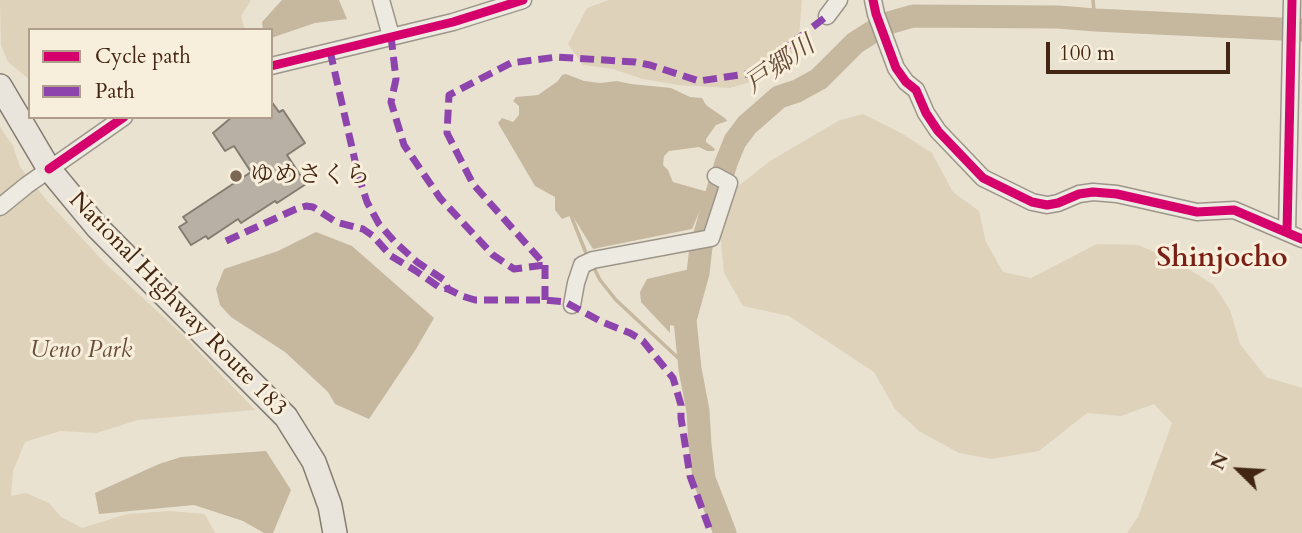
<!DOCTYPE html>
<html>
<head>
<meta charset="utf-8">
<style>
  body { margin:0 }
  #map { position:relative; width:1302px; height:533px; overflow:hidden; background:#e9e2d1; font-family:Cardo,serif }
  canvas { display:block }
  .legend { position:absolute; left:28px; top:28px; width:245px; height:91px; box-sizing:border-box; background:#f7eedb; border:2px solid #af9e8b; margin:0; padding:9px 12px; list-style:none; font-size:21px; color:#422512 }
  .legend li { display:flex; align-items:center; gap:14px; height:35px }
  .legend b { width:35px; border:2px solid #af9e8b }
  .north { position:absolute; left:1204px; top:435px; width:70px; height:70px; -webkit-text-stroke:5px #f7eedb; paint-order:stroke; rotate:294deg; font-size:19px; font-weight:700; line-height:28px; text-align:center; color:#422512 }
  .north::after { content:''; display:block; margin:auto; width:24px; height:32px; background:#422512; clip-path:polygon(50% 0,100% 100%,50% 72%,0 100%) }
  .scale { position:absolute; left:1046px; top:42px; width:184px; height:32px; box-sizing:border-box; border:4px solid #422512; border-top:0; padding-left:9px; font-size:21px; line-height:24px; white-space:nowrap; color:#422512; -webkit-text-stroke:5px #f7eedb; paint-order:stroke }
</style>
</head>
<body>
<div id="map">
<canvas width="1302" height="533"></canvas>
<ul class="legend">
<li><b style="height:9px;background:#d6006c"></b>Cycle path</li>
<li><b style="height:9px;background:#8e44ad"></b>Path</li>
</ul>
<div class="north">N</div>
<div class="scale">100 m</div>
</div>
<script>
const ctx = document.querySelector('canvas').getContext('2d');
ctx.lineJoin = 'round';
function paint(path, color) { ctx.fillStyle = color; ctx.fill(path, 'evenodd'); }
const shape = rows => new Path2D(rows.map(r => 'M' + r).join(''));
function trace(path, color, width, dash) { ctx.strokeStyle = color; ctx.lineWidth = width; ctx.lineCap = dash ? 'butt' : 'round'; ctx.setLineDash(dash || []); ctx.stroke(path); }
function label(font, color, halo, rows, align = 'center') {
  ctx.font = font + ' Cardo,"Noto Serif JP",serif'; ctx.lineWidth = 6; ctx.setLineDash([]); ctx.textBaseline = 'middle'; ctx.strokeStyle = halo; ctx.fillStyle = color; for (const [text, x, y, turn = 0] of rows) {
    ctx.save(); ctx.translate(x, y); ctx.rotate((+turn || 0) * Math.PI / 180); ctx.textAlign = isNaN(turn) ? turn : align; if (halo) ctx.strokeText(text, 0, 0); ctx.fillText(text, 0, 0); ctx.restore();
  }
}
const green = shape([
  [0,0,251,0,241,16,245,30,30,30,30,80,8,62,1,45],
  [609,0,802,0,798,49,761,79,730,88,678,85,643,79,613,69,583,65,568,44,587,8],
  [863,114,901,133,932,153,953,192,979,211,986,242,1003,272,1031,278,1097,244,1138,245,1174,260,1214,285,1230,310,1240,344,1266,377,1302,388,1302,533,1127,533,1138,517,1172,423,1154,404,1121,416,1087,413,1039,451,991,459,959,453,919,431,895,409,874,372,789,316,743,306,724,273,720,232,732,191,770,161,840,120],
  [0,127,13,146,20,167,49,203,105,263,182,334,255,410,138,420,96,433,60,431,25,442,13,471,11,496,26,493,49,503,61,517,82,528,127,514,170,511,205,514,215,533,0,533]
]);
const water = shape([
  [282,0,339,0,347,19,315,23,271,38,271,30,263,30,262,22],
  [566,74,584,81,600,83,617,81,631,84,671,88,690,97,702,98,706,105,726,119,727,121,716,125,706,139,706,142,715,149,714,151,707,151,699,147,669,151,664,156,663,165,668,170,673,182,708,192,692,229,593,249,572,215,562,219,555,210,555,197,535,186,498,123,502,118,513,122,519,115,519,106,513,101,516,97,538,95,558,81,562,75],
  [316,232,352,246,434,318,416,349,369,419,335,404,328,392,285,352,231,317,220,305,216,289,224,269,278,251],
  [690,269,684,289,683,300,680,310,679,332,676,326,670,325,670,333,641,302,640,292,647,279],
  [266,451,291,490,273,533,264,533,243,521,194,505,99,514,95,493,159,464,181,457]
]);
const stream = shape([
  [1093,0,1095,20],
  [570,213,588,258],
  [592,264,600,280,616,300,690,369]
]);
const river = shape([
  [725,533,704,479,700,445,698,411,690,369,685,320,698,273,701,247,726,163,735,141,747,125,779,97,797,91,819,79,855,43,885,24,913,16,1058,17,1095,20,1302,30]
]);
const building = shape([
  [271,101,279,112,283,110,305,143,287,155,306,184,277,203,275,201,241,223,238,219,208,239,206,236,191,245,179,227,187,222,183,217,251,172,234,146,225,151,213,133,232,117,271,117,271,101]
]);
const minor = shape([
  [381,0,391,36],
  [873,0,876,14,896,68,906,82,916,90,926,113,938,131,983,178,1032,202,1047,205,1058,203,1079,194,1093,192,1117,194,1197,212,1234,210,1302,239],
  [827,16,839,0],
  [271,66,453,22,523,0],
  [0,207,27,185,124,117],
  [1287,232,1292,0],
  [572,305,576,283,582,265,593,260,711,238,729,183,716,176]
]);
const highway = shape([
  [0,86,49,169,97,227,286,417,314,462,330,506,335,533]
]);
const quiet = shape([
  [391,36,396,79,391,102,404,145,440,198,493,255,514,269,545,265],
  [330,51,358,174,367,202,379,224,395,242,417,262,444,280,448,289,462,296,475,300,545,300,565,302,602,322,630,333,643,341,673,378,681,405,681,418,690,476,711,533],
  [226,241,296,209,306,206,313,207,336,222,363,229,373,236,391,256,416,271,439,287,448,289],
  [545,300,545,265,473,184,447,133,449,95,511,63,557,57,635,62,650,65,699,81,753,73,827,16]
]);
const cycleway = shape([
  [873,0,876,14,896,68,906,82,916,90,926,113,938,131,983,178,1032,202,1047,205,1058,203,1079,194,1093,192,1117,194,1197,212,1234,210,1302,239],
  [271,66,453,22,523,0],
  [49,169,124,117],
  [1287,232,1292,0]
]);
const markers = [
  [236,176,7,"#7c6755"]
];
const poiNames = [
  ["ゆめさくら",250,176]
];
const streetNames = [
  ["National Highway Route 183",177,305,46]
];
const parkNames = [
  ["Ueno Park",81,351]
];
const waterNames = [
  ["戸郷川",781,66,-35]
];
const quarterNames = [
  ["Shinjocho",1222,260]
];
paint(green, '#ded2ba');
paint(water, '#c6b79f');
trace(stream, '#c6b79f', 3.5);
trace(river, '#c6b79f', 23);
paint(building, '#b8b0a4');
trace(building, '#847c71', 2);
trace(minor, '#9d9589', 19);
trace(highway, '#847c71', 26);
trace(minor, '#edeae1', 16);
trace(highway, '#eae5dc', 23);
trace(quiet, '#8e44ad', 7, [14, 7]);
trace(cycleway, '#d6006c', 9);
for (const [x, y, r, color] of markers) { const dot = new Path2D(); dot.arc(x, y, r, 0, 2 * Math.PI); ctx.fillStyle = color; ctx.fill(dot); trace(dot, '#f7eedb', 2.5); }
label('24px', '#422512', '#f7eedb', poiNames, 'left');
label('24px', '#422512', '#f7eedb', streetNames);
label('italic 24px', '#674d38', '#f7eedb', parkNames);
label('italic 26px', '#654b36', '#f7eedb', waterNames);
label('bold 28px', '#7a1f14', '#f7eedb', quarterNames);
</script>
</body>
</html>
